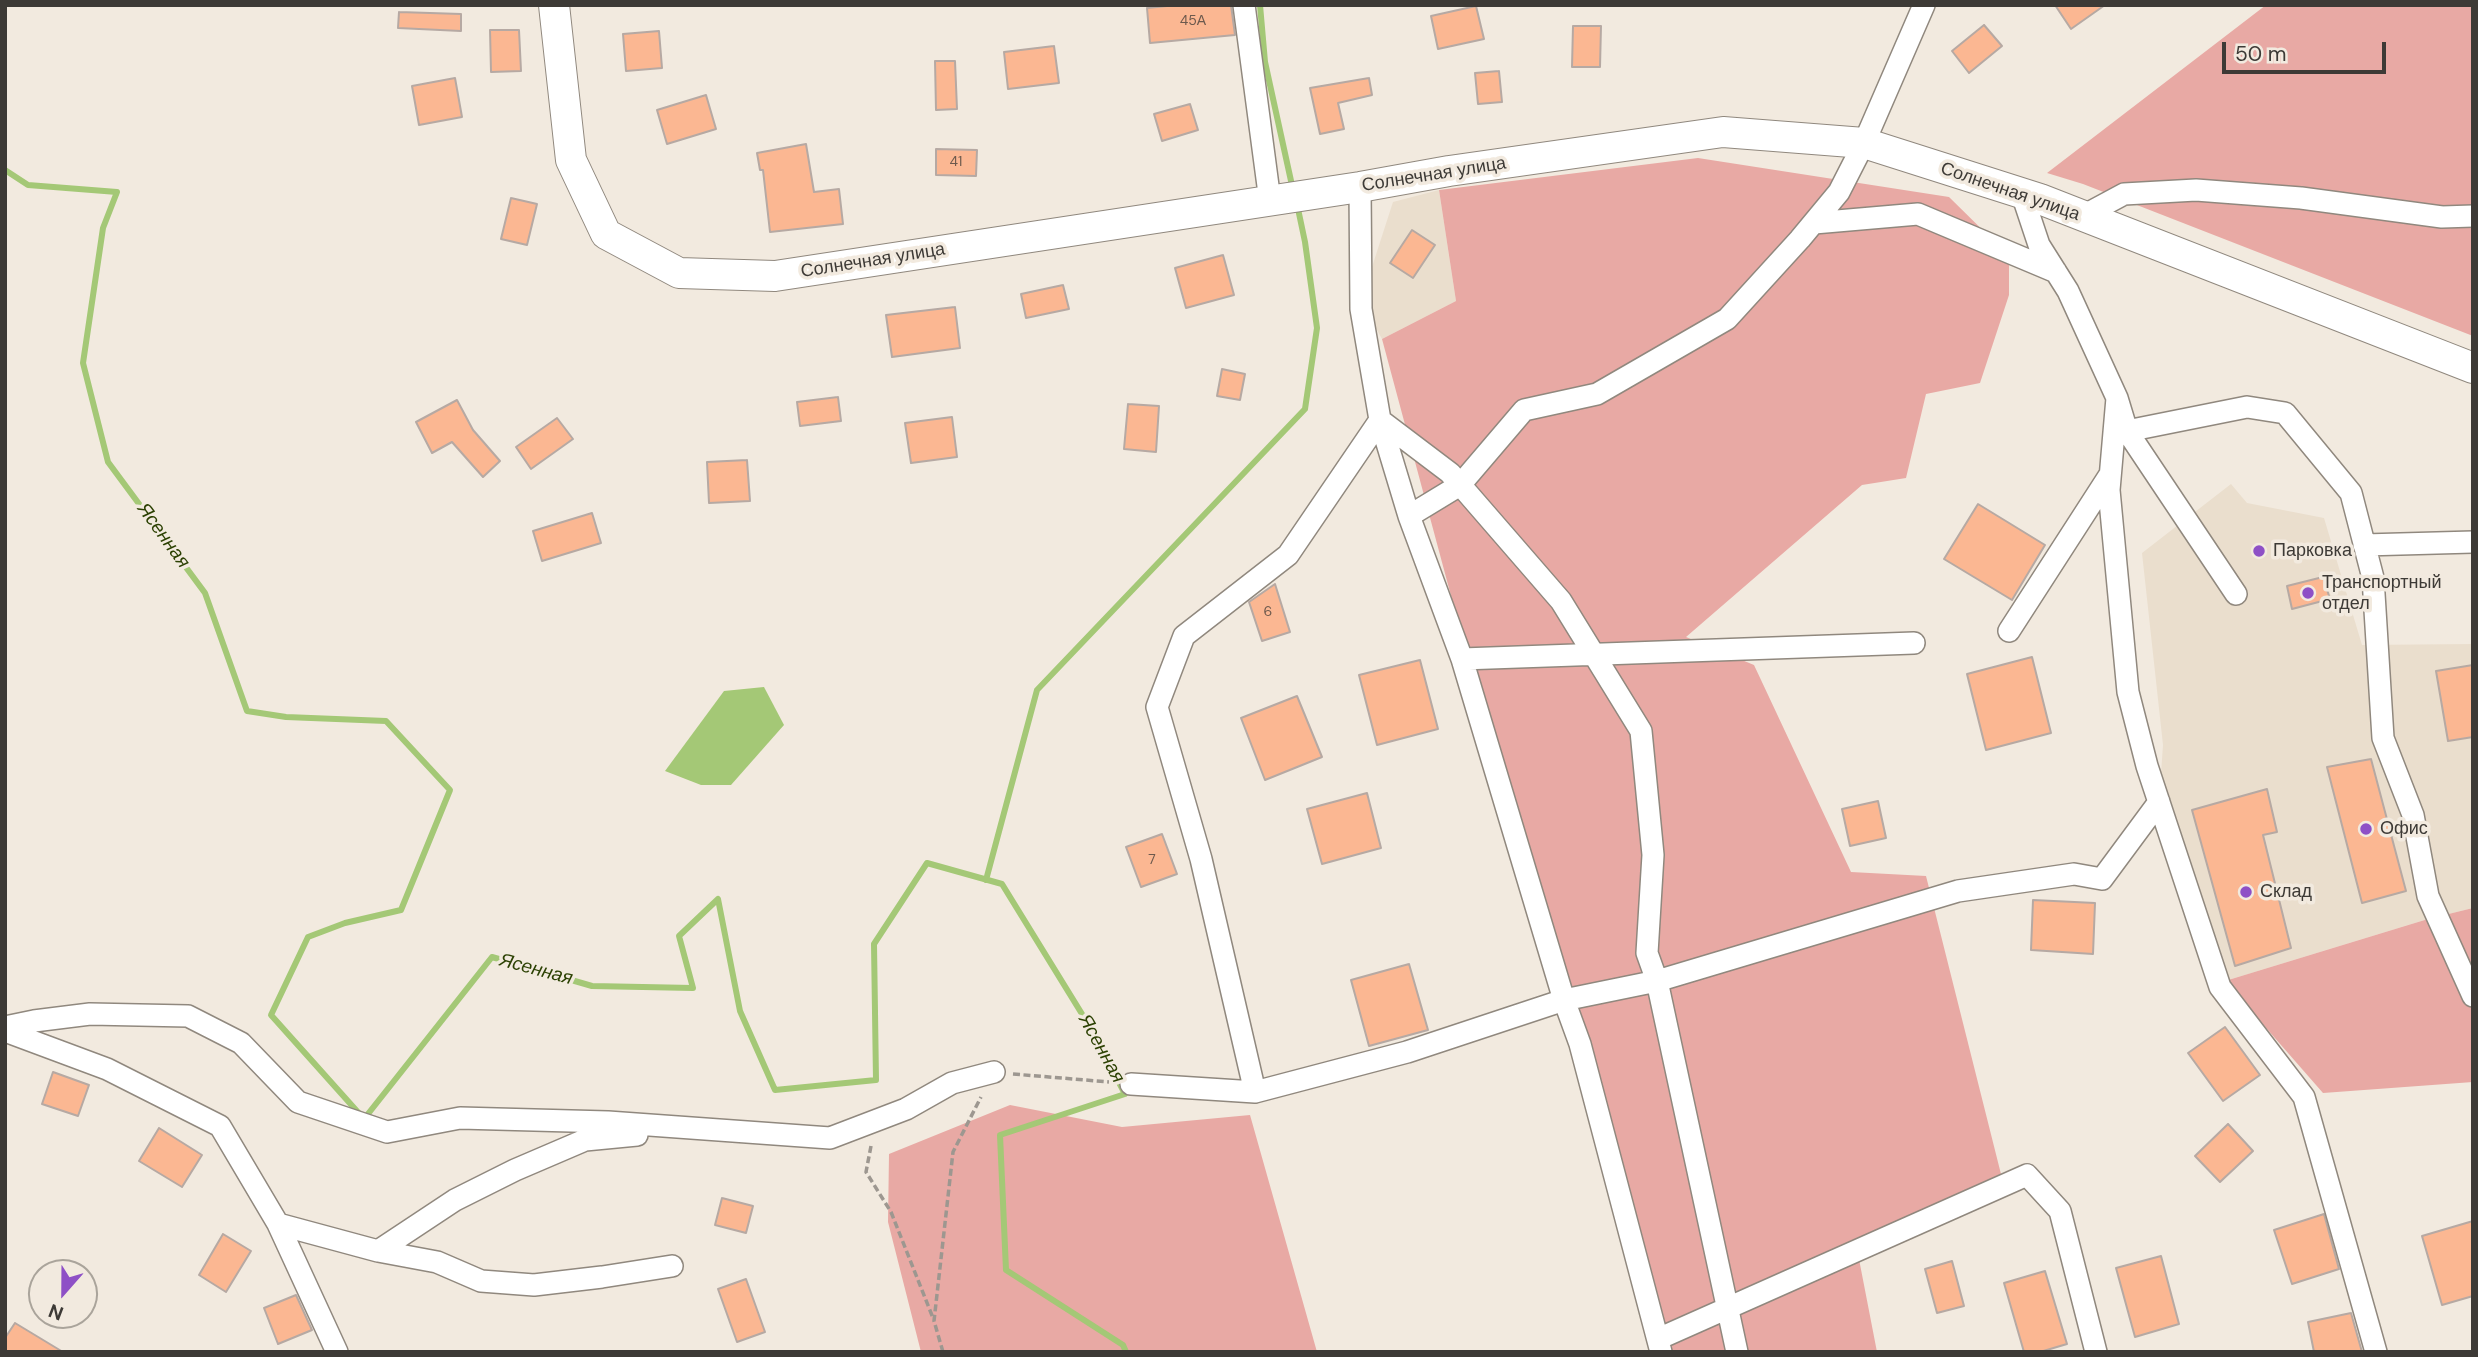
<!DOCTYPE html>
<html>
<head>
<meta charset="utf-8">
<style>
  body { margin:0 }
  #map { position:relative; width:2478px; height:1357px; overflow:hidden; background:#f2eadf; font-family:"DM Sans",sans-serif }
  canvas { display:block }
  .frame { position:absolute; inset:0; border:7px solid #3d3a36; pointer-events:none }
  .north { position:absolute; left:28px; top:1259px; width:70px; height:70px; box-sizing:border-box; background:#f2eadf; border:2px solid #aaa49b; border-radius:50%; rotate:201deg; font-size:19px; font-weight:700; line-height:28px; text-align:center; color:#3d3a36 }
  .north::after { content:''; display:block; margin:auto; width:24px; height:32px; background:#8e50c6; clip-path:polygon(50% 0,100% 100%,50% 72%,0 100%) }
  .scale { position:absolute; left:2222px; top:42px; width:164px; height:32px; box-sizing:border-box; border:4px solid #3d3a36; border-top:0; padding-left:9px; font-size:21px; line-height:24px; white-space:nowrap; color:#3d3a36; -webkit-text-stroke:5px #f2eadf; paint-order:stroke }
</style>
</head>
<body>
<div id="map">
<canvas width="2478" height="1357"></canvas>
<div class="frame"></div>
<div class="north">N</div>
<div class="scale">50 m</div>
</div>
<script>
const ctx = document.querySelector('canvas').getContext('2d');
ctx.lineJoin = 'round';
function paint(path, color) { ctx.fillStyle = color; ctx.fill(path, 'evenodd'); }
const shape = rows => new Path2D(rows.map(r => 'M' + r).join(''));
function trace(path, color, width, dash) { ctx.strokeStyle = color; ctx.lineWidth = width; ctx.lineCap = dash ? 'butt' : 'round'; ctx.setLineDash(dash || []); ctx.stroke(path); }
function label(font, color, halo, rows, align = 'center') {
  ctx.font = font + ' "DM Sans",sans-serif'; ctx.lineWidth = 7; ctx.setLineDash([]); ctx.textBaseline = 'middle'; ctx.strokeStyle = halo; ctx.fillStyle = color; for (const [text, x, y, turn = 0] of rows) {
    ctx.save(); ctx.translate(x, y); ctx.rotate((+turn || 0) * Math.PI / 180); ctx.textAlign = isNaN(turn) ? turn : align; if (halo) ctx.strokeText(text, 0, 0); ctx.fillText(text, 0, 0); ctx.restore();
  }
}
const built = shape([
  [1439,190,1456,301,1382,339,1361,301,1393,202],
  [2231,484,2247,503,2324,518,2362,645,2473,644,2473,908,2428,919,2225,981,2159,802,2163,745,2142,553]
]);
const green = shape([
  [2266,5,2473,5,2473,336,2083,184,2047,173],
  [1698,158,1949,197,2009,256,2009,295,1980,383,1926,394,1906,478,1862,485,1686,637,1754,665,1851,872,1926,876,2006,1194,1858,1254,1877,1352,1666,1352,1461,633,1382,339,1456,301,1439,190],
  [2473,908,2473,1082,2323,1093,2225,981,2428,919],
  [1010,1105,1122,1127,1250,1115,1317,1352,921,1352,888,1222,889,1154]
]);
const water = shape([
  [764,687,784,725,731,785,701,785,665,771,724,691]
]);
const stream = shape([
  [1260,5,1265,62,1293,190],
  [5,170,28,185,117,192,103,228,83,363,108,462,205,593,247,711,286,717,386,721,450,790,401,910,345,923,308,937,271,1015,364,1119,492,957,592,986,693,988,679,936,718,899,740,1011,775,1090,876,1080,874,944,927,863,1002,884,1090,1027,1125,1094,1000,1135,1006,1270,1123,1345,1126,1352],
  [986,880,1037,690,1305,409,1317,328,1305,242,1297,204]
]);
const building = shape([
  [1177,5,1231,5,1235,35,1150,43,1147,8,1177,5],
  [2055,5,2105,5,2071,29,2055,5],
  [1476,6,1484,39,1438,49,1431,16,1476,6],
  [399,12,461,14,461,31,398,28,399,12],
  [1984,25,2002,46,1969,73,1952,51,1984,25],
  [1573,26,1601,26,1600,67,1572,67,1573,26],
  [490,30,519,30,521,71,491,72,490,30],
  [659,31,662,68,626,71,623,34,659,31],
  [1054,46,1059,83,1008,89,1004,52,1054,46],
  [935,61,955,61,957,109,936,110,935,61],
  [1499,71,1502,102,1478,104,1475,73,1499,71],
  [455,78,462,117,419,125,412,86,455,78],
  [1369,78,1372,95,1338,103,1344,129,1320,134,1310,88,1369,78],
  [706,95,716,129,667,144,657,110,706,95],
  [1190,104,1198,130,1162,141,1154,114,1190,104],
  [806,144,814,192,839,189,843,224,770,232,763,170,760,170,757,153,806,144],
  [936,149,977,150,976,176,936,175,936,149],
  [511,198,537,204,527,245,501,239,511,198],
  [1412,230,1435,245,1413,278,1390,263,1412,230],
  [1223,255,1234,295,1186,308,1175,268,1223,255],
  [1063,285,1069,309,1026,318,1021,294,1063,285],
  [955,307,960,348,892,357,886,315,955,307],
  [1222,369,1245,374,1240,400,1217,396,1222,369],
  [838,397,841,421,800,426,797,402,838,397],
  [457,400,473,430,500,461,483,477,452,442,432,453,416,422,457,400],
  [1128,404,1159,406,1156,452,1124,449,1128,404],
  [952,417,957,457,911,463,905,423,952,417],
  [557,418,573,439,531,469,516,447,557,418],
  [747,460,750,501,709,503,707,462,747,460],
  [1978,504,2045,545,2012,600,1944,559,1978,504],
  [592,513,601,543,542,561,533,531,592,513],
  [2323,577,2330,599,2292,609,2287,586,2323,577],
  [1275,584,1290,632,1262,641,1249,602,1275,584],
  [2032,657,2051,733,1986,750,1967,674,2032,657],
  [1420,660,1438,729,1377,745,1359,675,1420,660],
  [2473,665,2473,737,2448,741,2436,671,2473,665],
  [1297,696,1322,757,1265,780,1241,718,1297,696],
  [2371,759,2406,891,2362,903,2327,767,2371,759],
  [2267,789,2277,832,2263,835,2291,948,2235,966,2192,810,2267,789],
  [1367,793,1381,848,1322,864,1307,809,1367,793],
  [1878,801,1886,838,1850,846,1842,809,1878,801],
  [1162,834,1177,874,1141,887,1126,847,1162,834],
  [2033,900,2095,903,2093,954,2031,950,2033,900],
  [1409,964,1428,1030,1369,1046,1351,980,1409,964],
  [2225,1027,2260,1075,2223,1101,2188,1053,2225,1027],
  [53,1072,89,1085,78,1116,42,1104,53,1072],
  [2228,1124,2253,1151,2220,1182,2195,1156,2228,1124],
  [159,1128,202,1155,182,1187,139,1161,159,1128],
  [722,1198,753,1206,746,1233,715,1225,722,1198],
  [2324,1214,2339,1269,2292,1284,2274,1230,2324,1214],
  [2473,1221,2473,1296,2442,1305,2422,1236,2473,1221],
  [223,1234,251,1251,226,1292,199,1275,223,1234],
  [2161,1256,2179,1324,2135,1337,2116,1268,2161,1256],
  [1952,1261,1964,1306,1937,1313,1925,1269,1952,1261],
  [2045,1271,2067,1344,2040,1352,2024,1352,2004,1283,2045,1271],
  [746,1279,765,1332,737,1342,718,1289,746,1279],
  [296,1295,312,1330,278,1344,264,1308,296,1295],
  [2351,1313,2362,1352,2314,1352,2308,1322,2351,1313],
  [15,1323,63,1352,5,1352,5,1338,15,1323]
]);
const path = shape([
  [1013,1074,1109,1082],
  [871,1146,866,1172,891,1212,933,1318],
  [943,1352,934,1321,953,1152,981,1097]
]);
const street = shape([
  [1244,5,1270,201],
  [1360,187,1361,309,1380,420,1450,473,1561,601,1641,731,1653,855,1647,953,1657,981,1737,1352],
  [2022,194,2039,245,2068,291,2117,398,2127,431,2236,594],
  [2083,216,2124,194,2196,190,2301,198,2442,217,2473,216],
  [1814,223,1918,214,2056,272],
  [2117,398,2109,490,2128,692,2147,766,2220,987,2304,1097,2376,1352],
  [2127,431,2247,407,2285,413,2351,493,2373,578,2383,738,2413,815,2428,896,2473,996],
  [1409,516,1460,485,1524,410,1597,394,1727,319,1800,239,1839,192,1864,143,1924,5],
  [2364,545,2473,542],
  [2009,631,2109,476],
  [1462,659,1914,643],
  [5,1027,34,1021,90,1014,188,1016,241,1043,298,1102,387,1132,460,1118,608,1122,830,1138,906,1109,952,1083,994,1072],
  [5,1031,107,1069,220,1126,278,1224,337,1352],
  [1131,1084,1255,1092,1407,1052,1564,1000,1657,981,1958,891,2074,874,2102,879,2159,802],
  [1255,1092,1201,859,1157,707,1184,636,1288,555,1380,420,1409,516,1462,659,1564,1000,1580,1044,1661,1352],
  [278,1224,378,1251,455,1200,515,1170,585,1140,637,1135],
  [378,1251,437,1262,481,1281,534,1285,602,1277,672,1266],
  [1658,1339,2027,1175,2060,1211,2096,1352]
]);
const secondary = shape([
  [554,5,571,160,606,234,679,273,775,276,1360,187,1449,171,1723,132,1864,143,2040,199,2473,368]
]);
const markers = [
  [2259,551,7,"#8e50c6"],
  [2308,593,7,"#8e50c6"],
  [2366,829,7,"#8e50c6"],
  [2246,892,7,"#8e50c6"]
];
const numberNames = [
  ["45А",1193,21],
  ["41",956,162],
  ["6",1268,612],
  ["7",1152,860]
];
const streetNames = [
  ["Солнечная улица",1434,175,-9],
  ["Солнечная улица",2010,192,19],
  ["Солнечная улица",873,261,-9]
];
const poiNames = [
  ["Парковка",2273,551],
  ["Транспортный",2322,583],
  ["отдел",2322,604],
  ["Офис",2380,829],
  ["Склад",2260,892]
];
const waterNames = [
  ["Ясенная",163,536,54],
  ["Ясенная",536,970,15],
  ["Ясенная",1101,1049,61]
];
paint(built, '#eadecd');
paint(green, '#e8a9a4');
paint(water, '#a4c876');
trace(stream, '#a4c876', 6);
paint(building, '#fbb792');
trace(building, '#b6a9a3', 2);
trace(street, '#90887e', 24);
trace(secondary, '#90887e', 32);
trace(path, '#9d9790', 3.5, [7, 3.5]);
trace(street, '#fff', 21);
trace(secondary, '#fff', 30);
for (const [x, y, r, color] of markers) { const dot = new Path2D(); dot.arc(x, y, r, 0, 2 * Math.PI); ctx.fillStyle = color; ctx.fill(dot); trace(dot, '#f2eadf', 2.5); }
label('14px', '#6c594d', null, numberNames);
label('18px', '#3d3a36', '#f2eadf', streetNames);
label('18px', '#3d3a36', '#f2eadf', poiNames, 'left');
label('italic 19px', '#2c4103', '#f2eadf', waterNames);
</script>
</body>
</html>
